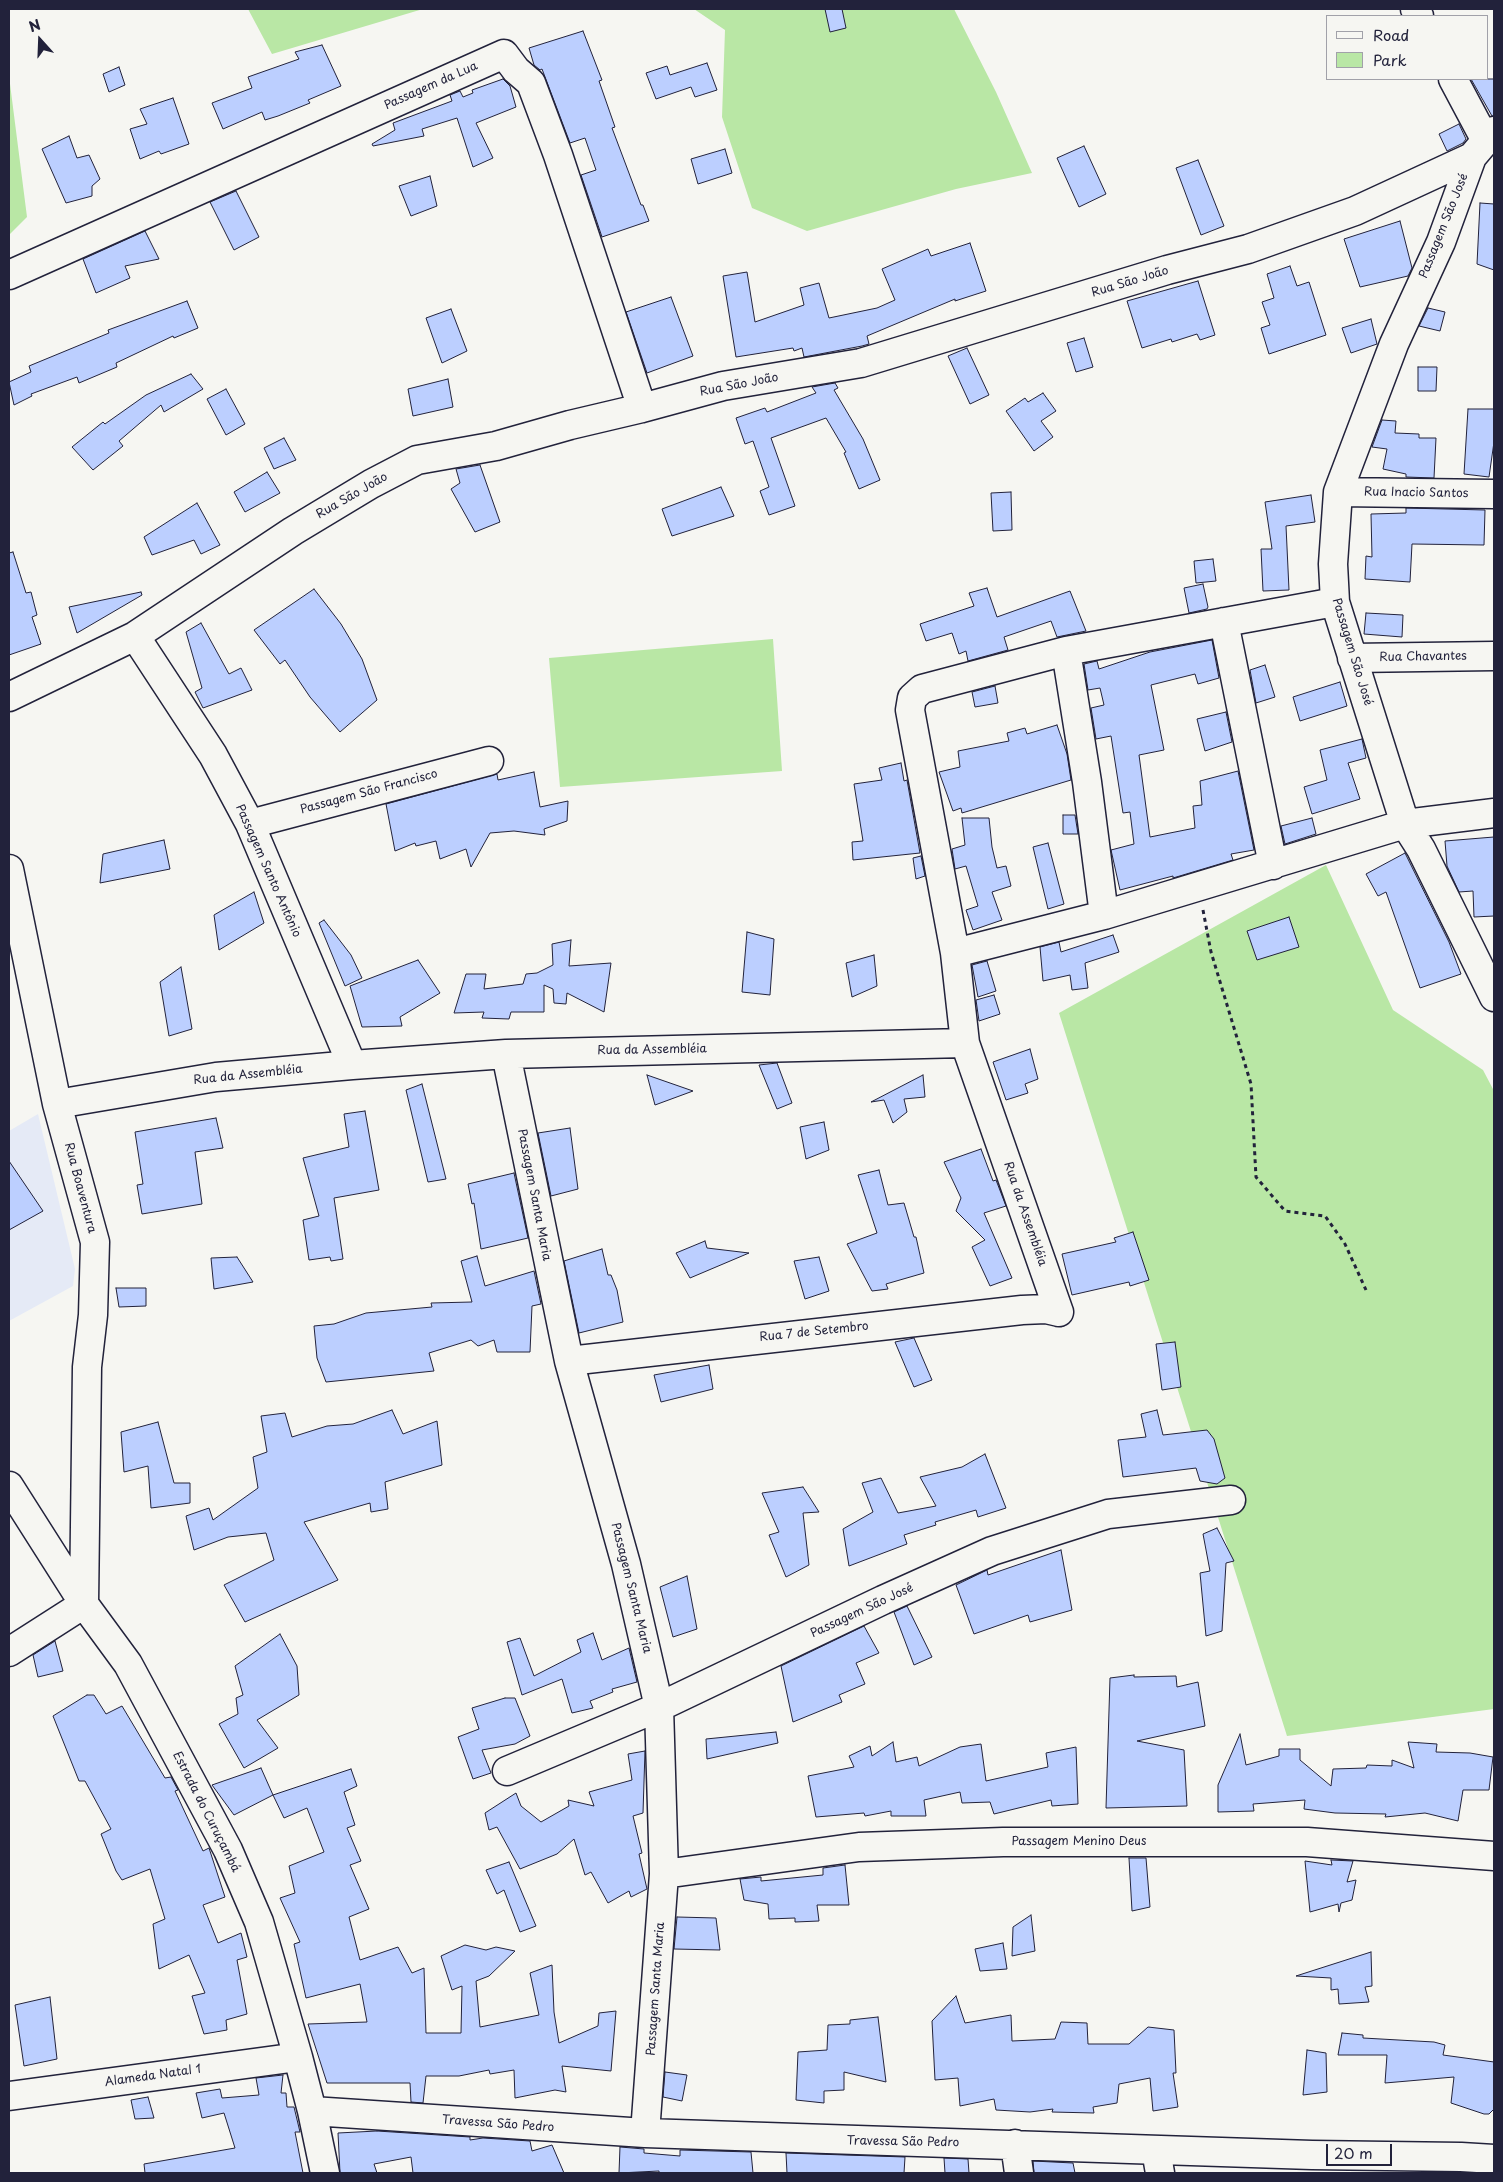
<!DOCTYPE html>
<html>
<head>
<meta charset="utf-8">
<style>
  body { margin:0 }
  #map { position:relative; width:1503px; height:2182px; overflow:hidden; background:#f6f6f2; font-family:"Playpen Sans",sans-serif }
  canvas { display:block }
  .frame { position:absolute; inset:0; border:10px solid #22223b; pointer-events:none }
  .legend { position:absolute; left:1326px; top:15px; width:162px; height:65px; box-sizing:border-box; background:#f6f6f2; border:1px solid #a1a1a9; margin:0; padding:6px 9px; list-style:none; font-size:15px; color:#22223b }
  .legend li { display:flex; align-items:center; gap:10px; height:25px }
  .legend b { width:25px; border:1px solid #a1a1a9 }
  .north { position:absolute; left:15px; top:15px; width:50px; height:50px; -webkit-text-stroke:4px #f6f6f2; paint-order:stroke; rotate:340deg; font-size:14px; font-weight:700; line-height:20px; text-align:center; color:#22223b }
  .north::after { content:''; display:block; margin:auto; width:18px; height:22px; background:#22223b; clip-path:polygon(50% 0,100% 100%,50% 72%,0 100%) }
  .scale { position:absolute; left:1326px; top:2144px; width:66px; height:22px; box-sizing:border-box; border:2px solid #22223b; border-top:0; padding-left:6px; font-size:15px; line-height:18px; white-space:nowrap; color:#22223b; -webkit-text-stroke:4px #f6f6f2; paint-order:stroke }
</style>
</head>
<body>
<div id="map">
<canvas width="1503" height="2182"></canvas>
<div class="frame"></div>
<ul class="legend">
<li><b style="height:6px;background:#f6f6f2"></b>Road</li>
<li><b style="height:14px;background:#b9e7a5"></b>Park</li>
</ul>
<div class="north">N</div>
<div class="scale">20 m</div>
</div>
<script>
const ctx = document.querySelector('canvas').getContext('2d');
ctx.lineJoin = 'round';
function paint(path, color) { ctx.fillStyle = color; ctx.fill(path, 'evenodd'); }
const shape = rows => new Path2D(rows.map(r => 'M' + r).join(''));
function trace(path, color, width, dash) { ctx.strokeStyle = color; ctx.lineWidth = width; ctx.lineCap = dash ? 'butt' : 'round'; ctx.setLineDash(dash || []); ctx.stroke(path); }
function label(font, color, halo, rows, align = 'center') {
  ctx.font = font + ' "Playpen Sans",sans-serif'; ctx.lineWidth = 5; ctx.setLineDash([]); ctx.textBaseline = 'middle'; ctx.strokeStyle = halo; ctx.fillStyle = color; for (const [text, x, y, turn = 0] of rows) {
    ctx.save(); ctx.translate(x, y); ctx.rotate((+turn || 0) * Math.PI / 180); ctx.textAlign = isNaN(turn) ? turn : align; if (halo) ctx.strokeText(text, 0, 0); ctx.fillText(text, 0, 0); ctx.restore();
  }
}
const built = shape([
  [38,1114,75,1269,73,1286,9,1321,9,1131]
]);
const green = shape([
  [248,9,423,9,272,54],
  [694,9,954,9,996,92,1032,173,956,189,807,231,752,208,722,117,725,30],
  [9,76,27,217,9,235],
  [773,639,782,771,560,787,549,658],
  [1326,865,1393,1010,1483,1070,1494,1091,1494,1709,1287,1736,1059,1013]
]);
const building = shape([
  [825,9,842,9,846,28,830,32,825,9],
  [583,31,602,80,599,81,615,127,612,128,641,205,643,205,649,221,602,237,581,175,596,170,585,138,570,143,542,69,540,70,534,65,529,48,583,31],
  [322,45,341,86,308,100,310,103,278,116,265,120,262,112,223,129,212,103,252,88,248,77,299,59,295,52,322,45],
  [707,63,717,90,695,97,691,87,656,99,646,73,667,66,670,75,707,63],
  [119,67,125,85,109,92,103,74,119,67],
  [503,79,510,86,516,107,476,123,493,158,473,167,457,118,422,129,424,136,373,146,372,144,395,130,393,123,452,101,450,95,460,91,463,97,473,93,472,90,503,79],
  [1471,79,1494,79,1494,116,1492,116,1471,79],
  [173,98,189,144,161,154,159,151,140,159,130,129,147,124,140,109,173,98],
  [1459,124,1466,139,1463,143,1447,151,1439,134,1459,124],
  [69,136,77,158,89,155,100,179,92,186,92,196,66,203,42,149,69,136],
  [1084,146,1106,194,1079,207,1057,158,1084,146],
  [725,149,732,173,698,184,691,159,725,149],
  [1198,160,1224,226,1201,235,1176,168,1198,160],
  [430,176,437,206,411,216,399,186,430,176],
  [236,191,259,237,234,250,210,202,236,191],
  [1480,203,1494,204,1494,270,1477,264,1480,203],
  [1400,221,1412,268,1408,276,1360,287,1344,239,1400,221],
  [145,231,159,259,125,266,130,278,96,293,83,259,145,231],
  [970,243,986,291,955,301,955,299,867,336,869,344,862,346,804,357,802,348,794,351,793,348,736,357,723,276,747,272,755,322,804,305,800,288,819,283,829,318,877,308,895,300,882,269,928,249,931,256,970,243],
  [1290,266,1297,286,1309,282,1326,335,1269,354,1261,328,1270,325,1262,302,1274,298,1267,274,1290,266],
  [1198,281,1215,335,1200,340,1197,334,1172,342,1171,339,1142,348,1127,301,1198,281],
  [671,297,693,356,647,373,626,312,671,297],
  [187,301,198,328,174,338,173,336,116,363,117,367,79,383,77,377,31,394,32,396,14,405,9,382,31,372,29,366,109,333,108,330,187,301],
  [1428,308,1445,312,1440,331,1419,326,1428,308],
  [451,309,467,351,442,363,426,318,451,309],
  [1371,319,1377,344,1351,353,1342,328,1371,319],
  [1084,338,1093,367,1076,372,1067,343,1084,338],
  [967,348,989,395,970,404,948,356,967,348],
  [1418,367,1437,367,1436,391,1418,391,1418,367],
  [191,374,203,389,164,412,161,405,119,441,123,446,93,470,72,447,103,422,105,424,146,395,191,374],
  [448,379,453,407,413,416,408,389,448,379],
  [835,383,838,388,834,390,863,439,880,480,859,489,844,453,846,452,826,418,771,438,795,506,769,515,760,491,769,487,753,441,745,444,736,418,765,408,767,412,816,393,812,387,835,383],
  [226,389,245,424,226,435,207,399,226,389],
  [1043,393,1056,411,1041,421,1053,437,1034,451,1006,411,1025,398,1028,402,1043,393],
  [1468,409,1494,409,1494,442,1489,477,1464,474,1468,409],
  [1382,420,1396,421,1395,433,1419,434,1419,438,1436,438,1434,478,1406,477,1406,474,1383,469,1387,449,1372,447,1382,420],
  [284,438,296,460,274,469,264,448,284,438],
  [480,465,500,522,475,532,451,489,460,483,456,469,480,465],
  [267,472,280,493,245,512,234,492,267,472],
  [721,487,734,516,672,536,662,509,721,487],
  [1011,492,1012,530,993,531,991,493,1011,492],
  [1311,495,1315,522,1286,526,1289,590,1263,591,1261,549,1272,549,1265,502,1311,495],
  [197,503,220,545,201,554,194,540,152,555,144,537,197,503],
  [1406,508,1485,510,1484,545,1412,544,1410,582,1365,579,1366,556,1372,557,1371,514,1406,513,1406,508],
  [13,552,26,593,31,592,37,615,32,617,41,644,9,655,9,553,13,552],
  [1213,559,1216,581,1196,583,1194,561,1213,559],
  [1203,584,1208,607,1207,609,1189,613,1184,588,1203,584],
  [987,588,997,617,1070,591,1086,631,1057,637,1051,621,1004,637,1008,650,968,661,966,651,959,654,952,633,926,641,920,624,974,606,969,593,987,588],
  [314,589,341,624,362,659,377,700,340,732,310,697,285,660,280,664,254,630,314,589],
  [141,592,142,595,77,633,69,607,141,592],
  [1366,613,1403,615,1402,637,1364,634,1366,613],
  [201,623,229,674,241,668,252,690,203,708,195,692,202,688,186,632,201,623],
  [1212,640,1219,678,1198,684,1195,674,1151,685,1164,750,1139,755,1150,837,1195,828,1193,806,1202,805,1200,781,1238,771,1254,850,1231,854,1233,860,1173,878,1173,876,1120,890,1111,850,1134,844,1130,812,1123,813,1111,736,1096,739,1091,708,1104,705,1100,688,1088,690,1084,664,1097,661,1099,669,1150,652,1212,640],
  [1265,665,1275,697,1256,703,1250,670,1265,665],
  [1340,682,1347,706,1300,721,1293,697,1340,682],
  [995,686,998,703,975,707,972,692,995,686],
  [1226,712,1232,742,1205,751,1197,719,1226,712],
  [1057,725,1067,754,1071,780,962,813,961,808,953,811,939,772,960,767,958,751,1009,741,1007,733,1025,728,1027,734,1057,725],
  [1362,739,1366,758,1348,763,1360,799,1312,814,1304,787,1327,780,1320,750,1362,739],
  [901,763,904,781,907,780,920,853,853,860,852,842,863,841,854,784,882,780,879,768,901,763],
  [534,772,540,807,568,801,567,821,544,829,545,835,514,831,490,833,471,867,466,849,440,859,436,841,416,846,415,843,395,851,386,804,497,774,498,780,534,772],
  [1063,815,1075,815,1078,834,1063,834,1063,815],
  [962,818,989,818,992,847,997,868,1006,866,1011,886,992,892,1002,920,973,930,966,910,978,906,966,866,955,869,952,849,965,845,962,818],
  [1312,818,1316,834,1285,844,1281,826,1312,818],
  [1494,837,1494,916,1474,917,1473,891,1459,892,1447,866,1445,841,1494,837],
  [164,840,170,869,100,883,103,854,164,840],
  [1048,843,1064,904,1048,909,1033,847,1048,843],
  [1405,853,1449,942,1461,974,1420,988,1386,892,1378,896,1366,874,1405,853],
  [921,856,925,876,916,879,913,858,921,856],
  [254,892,264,923,219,950,214,915,254,892],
  [1289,917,1299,947,1257,960,1247,931,1289,917],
  [324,920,351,955,362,978,345,986,319,923,324,920],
  [747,932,774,939,770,995,742,992,747,932],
  [1113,935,1119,952,1085,963,1088,988,1072,990,1070,975,1043,981,1040,947,1059,942,1061,952,1113,935],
  [571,940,569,966,611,963,604,1012,567,993,566,1004,554,1003,553,989,544,985,544,1012,511,1012,509,1019,482,1018,484,1012,454,1013,466,974,486,974,484,989,523,984,526,974,537,973,553,965,552,944,571,940],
  [874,955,877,986,852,997,846,963,874,955],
  [418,960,440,993,400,1017,402,1026,362,1027,350,986,418,960],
  [987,961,996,991,978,997,972,965,987,961],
  [181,967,192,1029,169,1036,160,982,181,967],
  [994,995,1000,1014,979,1021,976,1000,994,995],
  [1030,1049,1038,1079,1025,1084,1028,1093,1006,1100,993,1062,1030,1049],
  [777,1063,792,1103,777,1109,759,1065,777,1063],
  [647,1075,693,1091,655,1105,647,1075],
  [923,1075,925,1097,904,1099,907,1112,893,1123,884,1100,871,1102,923,1075],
  [422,1084,446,1179,428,1182,406,1090,422,1084],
  [365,1111,379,1190,334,1198,343,1259,331,1261,330,1257,309,1260,303,1220,319,1216,303,1158,349,1147,344,1114,365,1111],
  [216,1118,223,1148,195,1152,202,1204,142,1214,137,1185,143,1184,135,1132,216,1118],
  [824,1122,829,1150,806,1159,800,1127,824,1122],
  [570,1128,578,1189,551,1196,538,1133,570,1128],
  [981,1149,993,1181,996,1180,1006,1206,984,1213,1012,1278,990,1286,972,1247,985,1240,956,1211,961,1198,944,1162,981,1149],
  [9,1161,43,1211,9,1230,9,1161],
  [879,1170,888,1205,904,1203,914,1237,916,1237,924,1273,886,1284,888,1289,872,1291,847,1244,877,1233,858,1175,879,1170],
  [514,1173,528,1238,481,1249,474,1203,472,1204,468,1184,514,1173],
  [1133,1232,1149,1280,1130,1286,1129,1282,1072,1295,1062,1254,1116,1242,1114,1238,1133,1232],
  [705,1241,707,1248,749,1253,690,1278,676,1253,705,1241],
  [602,1249,608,1275,611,1275,617,1290,623,1322,579,1333,564,1261,602,1249],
  [477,1256,485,1286,534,1271,541,1304,532,1306,530,1352,497,1352,494,1340,478,1346,471,1340,429,1353,434,1371,326,1382,317,1358,314,1326,334,1324,366,1313,432,1307,431,1303,472,1302,461,1261,477,1256],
  [237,1257,253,1282,214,1289,211,1258,237,1257],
  [819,1257,829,1291,805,1299,794,1261,819,1257],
  [116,1288,146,1288,146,1306,119,1307,116,1288],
  [914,1338,932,1380,914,1387,895,1342,914,1338],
  [1175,1342,1181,1387,1162,1390,1156,1344,1175,1342],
  [709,1365,713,1389,661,1402,654,1375,709,1365],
  [392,1410,403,1434,437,1421,442,1465,385,1482,388,1509,371,1512,370,1503,304,1522,338,1580,245,1622,224,1585,274,1560,266,1533,228,1537,194,1550,186,1516,209,1508,213,1520,258,1488,253,1457,267,1452,261,1416,285,1413,292,1437,327,1426,353,1424,392,1410],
  [1157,1410,1163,1435,1207,1430,1214,1439,1225,1478,1217,1484,1200,1481,1196,1468,1123,1477,1118,1440,1146,1437,1141,1414,1157,1410],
  [158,1422,174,1483,190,1483,190,1503,151,1508,148,1466,124,1472,121,1432,158,1422],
  [985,1454,1006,1508,978,1517,976,1510,935,1522,936,1525,904,1535,907,1544,849,1566,843,1529,873,1512,862,1483,881,1478,898,1513,936,1506,920,1477,962,1467,985,1454],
  [803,1487,819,1512,803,1513,809,1565,786,1577,769,1535,779,1532,762,1493,803,1487],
  [1217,1528,1234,1561,1226,1563,1222,1631,1206,1636,1200,1573,1210,1571,1203,1534,1217,1528],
  [1061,1550,1072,1610,1030,1622,1028,1615,974,1634,956,1585,987,1570,988,1575,1061,1550],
  [687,1576,697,1629,673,1637,660,1587,687,1576],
  [907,1606,932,1657,914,1665,894,1612,907,1606],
  [864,1626,879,1653,856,1663,865,1684,839,1695,842,1702,793,1722,781,1666,864,1626],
  [593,1633,602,1660,629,1648,637,1682,612,1689,613,1692,590,1701,593,1708,572,1713,562,1679,522,1695,507,1642,520,1638,534,1676,581,1652,577,1640,593,1633],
  [280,1634,297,1666,299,1695,257,1720,278,1748,244,1768,219,1724,238,1714,236,1698,243,1695,235,1666,280,1634],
  [55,1641,63,1671,38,1677,33,1655,55,1641],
  [1134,1675,1134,1677,1176,1676,1177,1687,1198,1682,1205,1726,1137,1741,1184,1750,1187,1806,1106,1808,1110,1678,1134,1675],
  [87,1695,94,1695,106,1714,122,1706,165,1778,171,1777,178,1790,175,1791,203,1851,209,1848,225,1897,203,1905,218,1943,241,1933,247,1957,237,1960,247,2014,226,2020,227,2030,204,2034,192,1996,205,1993,189,1955,159,1969,153,1924,165,1919,150,1869,122,1880,116,1871,101,1834,111,1829,85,1781,79,1781,53,1716,87,1695],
  [505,1698,515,1698,530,1736,515,1744,482,1750,491,1773,473,1779,458,1737,479,1729,472,1708,505,1698],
  [776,1732,778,1743,707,1759,706,1739,776,1732],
  [1240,1734,1246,1765,1279,1756,1279,1749,1300,1749,1300,1760,1331,1786,1333,1769,1366,1768,1367,1765,1392,1766,1392,1760,1414,1768,1408,1742,1437,1744,1436,1752,1470,1753,1493,1757,1489,1790,1463,1790,1458,1821,1425,1813,1385,1817,1386,1814,1335,1813,1304,1809,1305,1800,1253,1804,1254,1811,1218,1812,1218,1785,1240,1734],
  [893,1742,896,1762,917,1757,919,1766,960,1747,981,1744,986,1781,1048,1767,1046,1753,1076,1747,1078,1804,1052,1806,1051,1800,994,1814,990,1802,962,1803,960,1792,924,1800,926,1816,891,1816,891,1811,865,1816,864,1813,816,1817,808,1776,854,1767,849,1756,870,1746,872,1756,893,1742],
  [645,1751,643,1813,633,1816,642,1853,639,1854,647,1889,631,1897,629,1891,608,1903,591,1872,585,1875,574,1839,557,1854,520,1869,497,1827,489,1830,485,1813,516,1793,521,1806,541,1822,569,1806,568,1800,594,1806,589,1792,632,1780,628,1754,645,1751],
  [261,1768,273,1795,234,1815,212,1785,261,1768],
  [351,1769,357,1786,344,1792,355,1825,347,1828,361,1861,350,1865,369,1909,349,1917,360,1960,398,1947,412,1973,424,1968,426,2033,461,2033,462,1986,452,1990,441,1956,465,1945,486,1950,496,1947,515,1951,489,1976,476,1981,480,2027,539,2015,530,1973,552,1965,554,2012,559,2043,598,2026,599,2013,616,2011,611,2071,562,2066,566,2092,555,2090,515,2098,514,2070,490,2074,489,2070,459,2076,426,2076,423,2103,411,2102,410,2083,327,2083,308,2024,367,2022,360,1984,306,1998,294,1944,300,1942,280,1898,295,1893,289,1866,324,1852,307,1808,284,1818,273,1795,351,1769],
  [1129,1858,1146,1858,1150,1907,1132,1911,1129,1858],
  [1331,1860,1353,1861,1347,1882,1356,1880,1352,1900,1341,1903,1339,1912,1338,1904,1310,1912,1305,1861,1332,1865,1331,1860],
  [509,1862,536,1926,520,1932,504,1890,497,1894,486,1870,509,1862],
  [845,1865,849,1905,817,1905,819,1921,795,1922,795,1918,769,1919,768,1904,744,1900,740,1879,761,1877,761,1881,823,1875,823,1868,845,1865],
  [1031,1915,1035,1951,1012,1956,1013,1927,1031,1915],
  [677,1917,716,1918,720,1950,674,1949,677,1917],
  [1003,1943,1007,1969,980,1971,975,1949,1003,1943],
  [1371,1952,1372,1986,1365,1987,1369,2002,1339,2004,1338,1989,1331,1990,1331,1978,1296,1976,1371,1952],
  [956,1996,965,2023,1011,2015,1012,2041,1055,2039,1061,2022,1087,2023,1088,2044,1129,2044,1148,2027,1174,2030,1176,2073,1173,2073,1178,2107,1153,2111,1150,2078,1119,2084,1117,2103,1093,2107,1094,2113,1052,2112,1053,2109,1030,2112,996,2110,994,2099,960,2106,958,2078,935,2080,932,2021,956,1996],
  [50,1997,57,2059,24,2066,15,2005,50,1997],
  [878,2017,886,2082,844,2072,844,2090,824,2091,824,2103,796,2100,798,2052,827,2050,828,2025,850,2024,850,2020,878,2017],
  [1342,2033,1363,2035,1363,2038,1434,2042,1445,2045,1443,2055,1494,2062,1494,2109,1489,2114,1484,2114,1451,2103,1454,2077,1385,2083,1387,2055,1338,2055,1342,2033],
  [1307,2050,1326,2053,1327,2092,1303,2095,1307,2050],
  [665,2072,687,2075,682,2101,663,2097,665,2072],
  [283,2075,281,2093,286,2093,287,2107,294,2107,300,2132,295,2132,303,2173,145,2173,144,2164,235,2148,224,2113,202,2118,196,2093,220,2089,222,2098,259,2095,256,2078,283,2075],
  [148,2097,154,2118,135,2119,131,2100,148,2097],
  [377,2131,470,2137,470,2140,483,2138,530,2141,532,2151,552,2145,564,2173,413,2173,411,2157,374,2164,377,2173,340,2173,338,2133,377,2131],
  [620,2147,644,2149,644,2153,680,2156,680,2150,751,2152,753,2173,659,2173,659,2171,619,2173,620,2147],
  [786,2153,905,2157,904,2173,787,2173,786,2153],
  [944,2158,968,2159,969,2173,945,2173,944,2158],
  [1033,2161,1073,2163,1075,2173,1034,2173,1033,2161]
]);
const path = shape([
  [1203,910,1211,952,1251,1084,1256,1177,1285,1211,1325,1216,1345,1244,1366,1290]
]);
const minor = shape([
  [1415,9,1419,16],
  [1453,79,1486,141],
  [1472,157,1441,242,1394,344,1338,492,1333,564,1335,602,1405,824,1421,849,1494,997],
  [9,275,504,54,516,70,531,83,558,155,642,408],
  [1338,492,1494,494],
  [1224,622,1273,865],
  [135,636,213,755,250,824,352,1065],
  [1066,651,1087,782,1104,915],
  [1352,658,1494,656],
  [9,697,135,636,293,531,371,484,417,460,496,446,570,425,642,408,723,386,861,363,1167,270,1248,249,1355,211,1472,157,1494,131],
  [250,824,489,761],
  [9,869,57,1104,95,1242,93,1315,87,1367,84,1604,9,1652],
  [955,953,1104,915,1405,824,1494,813],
  [506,1054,569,1361,626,1564,659,1707,664,1874,645,2133],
  [57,1104,216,1077,352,1065,506,1054,965,1043],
  [1059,1312,965,1043,955,953,910,710,912,698,922,689,1066,651,1335,602],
  [569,1361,1022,1310,1046,1309,1059,1312],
  [9,1486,84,1604,128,1664,228,1850,259,1922,298,2057,312,2111,325,2173],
  [507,1771,659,1707,883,1600,992,1551,1108,1514,1231,1500],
  [664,1874,859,1847,1003,1842,1307,1842,1494,1856],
  [9,2096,298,2057],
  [312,2111,645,2133,1312,2155,1461,2157,1494,2159],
  [1015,2144,1019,2173],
  [1156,2150,1160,2173]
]);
const streetNames = [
  ["Passagem da Lua",431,86,-24],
  ["Passagem São José",1444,226,-68],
  ["Rua São João",1130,282,-17],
  ["Rua São João",739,385,-11],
  ["Rua Inacio Santos",1416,493,1],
  ["Rua São João",352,496,-30],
  ["Passagem São José",1352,652,73],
  ["Rua Chavantes",1423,657,-1],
  ["Passagem São Francisco",369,792,-15],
  ["Passagem Santo Antônio",268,871,66],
  ["Rua da Assembléia",652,1050,-1],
  ["Rua da Assembléia",248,1075,-6],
  ["Rua Boaventura",80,1188,75],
  ["Passagem Santa Maria",534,1195,79],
  ["Rua da Assembléia",1025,1214,71],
  ["Rua 7 de Setembro",814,1332,-6],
  ["Passagem Santa Maria",631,1588,76],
  ["Passagem São José",862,1611,-25],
  ["Estrada do Curuçambá",206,1812,63],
  ["Passagem Menino Deus",1079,1842],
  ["Passagem Santa Maria",656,1989,-86],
  ["Alameda Natal 1",153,2076,-8],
  ["Travessa São Pedro",498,2124,4],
  ["Travessa São Pedro",903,2142,1]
];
paint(built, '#e5eaf6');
paint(green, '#b9e7a5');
paint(building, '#bccfff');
trace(building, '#22223b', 1);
trace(minor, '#22223b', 31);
trace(path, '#22223b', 3, [4, 4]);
trace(minor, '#f6f6f2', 28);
label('12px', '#22223b', '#f6f6f2', streetNames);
</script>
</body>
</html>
